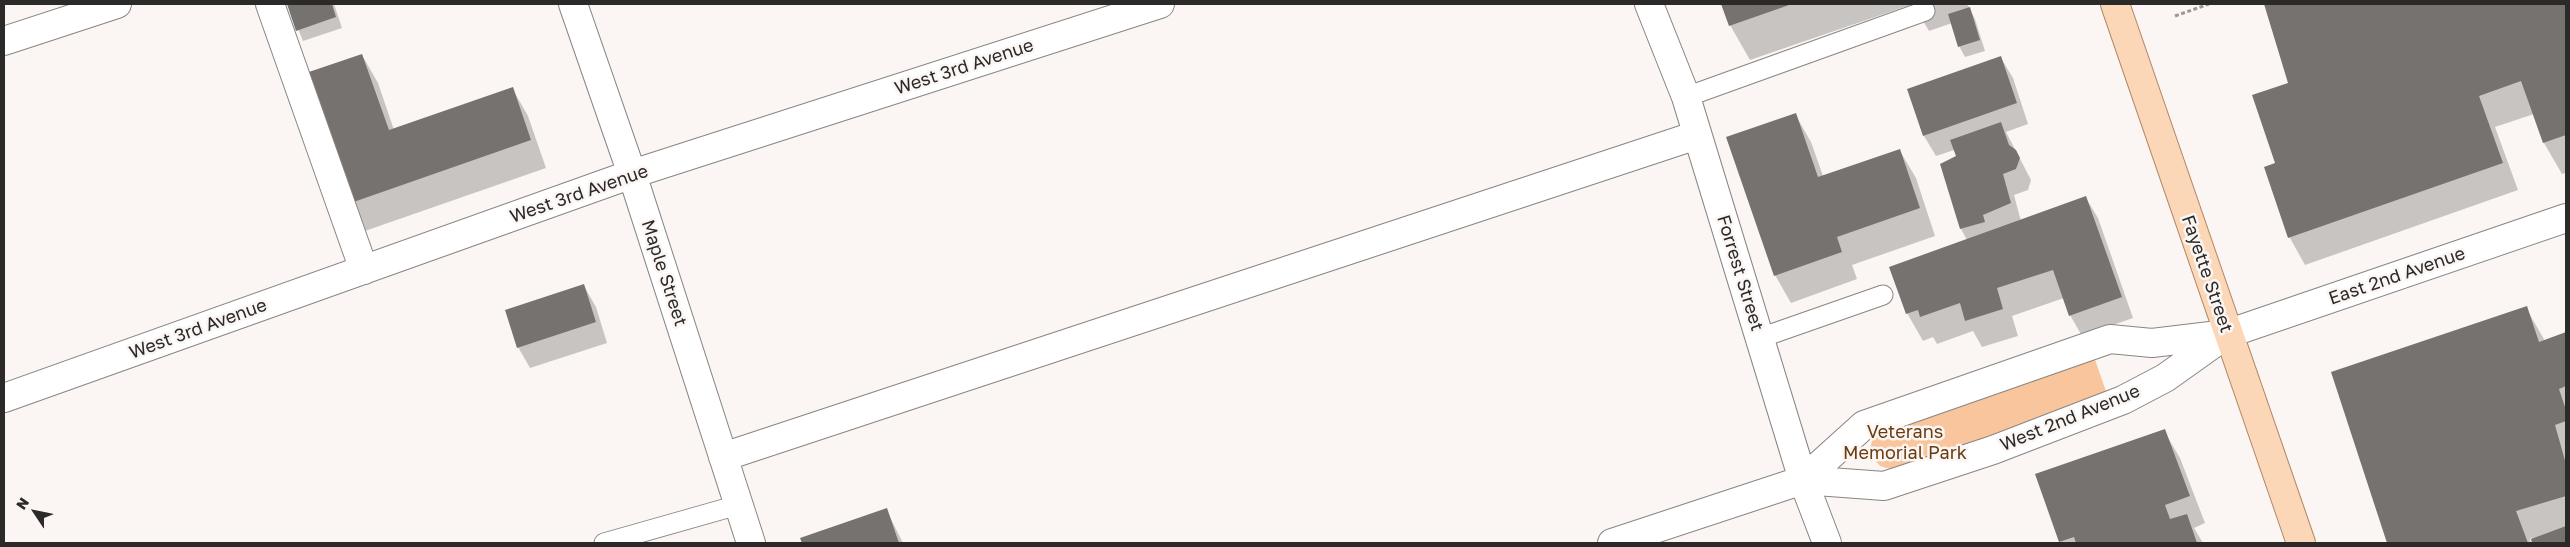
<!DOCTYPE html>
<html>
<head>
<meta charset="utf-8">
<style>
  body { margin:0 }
  #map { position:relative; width:2570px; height:547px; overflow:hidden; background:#fbf6f3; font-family:"Golos Text",sans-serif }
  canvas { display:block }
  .frame { position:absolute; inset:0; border:5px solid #2b2a28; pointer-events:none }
  .north { position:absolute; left:10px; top:487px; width:50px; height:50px; -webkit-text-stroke:4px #fbf6f3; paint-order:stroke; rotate:304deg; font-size:14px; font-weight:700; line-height:20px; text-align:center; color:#2b2a28 }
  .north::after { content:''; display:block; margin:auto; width:18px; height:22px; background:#2b2a28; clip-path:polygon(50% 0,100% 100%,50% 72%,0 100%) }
</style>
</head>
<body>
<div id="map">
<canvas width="2570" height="547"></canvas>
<div class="frame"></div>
<div class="north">N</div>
</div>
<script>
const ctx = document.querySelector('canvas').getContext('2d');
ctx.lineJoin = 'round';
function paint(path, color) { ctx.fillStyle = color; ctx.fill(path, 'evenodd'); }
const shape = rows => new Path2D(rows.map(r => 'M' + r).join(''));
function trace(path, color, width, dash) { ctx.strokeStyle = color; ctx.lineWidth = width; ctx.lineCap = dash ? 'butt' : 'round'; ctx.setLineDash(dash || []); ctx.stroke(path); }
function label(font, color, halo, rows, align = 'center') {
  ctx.font = font + ' "Golos Text",sans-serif'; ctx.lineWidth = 5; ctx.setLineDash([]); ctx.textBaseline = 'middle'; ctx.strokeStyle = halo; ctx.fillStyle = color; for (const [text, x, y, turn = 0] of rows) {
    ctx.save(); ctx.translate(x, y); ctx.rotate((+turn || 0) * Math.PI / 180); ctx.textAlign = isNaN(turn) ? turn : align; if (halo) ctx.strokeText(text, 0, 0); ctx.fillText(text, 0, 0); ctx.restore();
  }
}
const green = shape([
  [2093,354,2107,394,1894,470,1880,466,1869,453,1874,433]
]);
const shadow = shape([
  [288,4,334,4,342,28,303,41],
  [1723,4,1967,4,1975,19,1985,51,1965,57,1959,46,1952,23,1929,31,1913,4,1750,60,1730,25],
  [2265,4,2566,4,2566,173,2562,174,2544,143,2534,114,2495,127,2518,190,2305,265,2290,238,2266,167,2277,164,2290,83],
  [362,55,378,83,394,130,512,88,528,116,546,168,362,232,346,205],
  [2001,58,2013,78,2028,124,2006,132,2031,180,2028,190,2014,195,2021,221,2086,198,2098,218,2133,318,2082,336,2070,315,2064,298,2012,316,2018,336,1982,347,1973,331,1937,344,1933,337,1923,341,1907,313,1967,240,1961,229,1941,165,1957,157,1954,150,1936,156,1924,136],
  [1795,114,1811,142,1823,176,1900,151,1916,178,1935,236,1852,265,1857,279,1791,303,1775,275],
  [584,286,596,307,607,343,530,368,518,347],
  [2526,308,2545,341,2566,334,2566,543,2534,543,2532,538,2530,539,2531,543,2389,543,2370,487],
  [2164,431,2180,458,2205,523,2194,528,2203,543,2061,543,2037,474],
  [886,509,903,543,803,543,802,539]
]);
const building = shape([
  [287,4,332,4,336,17,296,31],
  [1721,4,1792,4,1729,26],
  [2264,4,2566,4,2566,135,2543,143,2521,81,2479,96,2503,163,2288,238,2264,167,2275,163,2252,95,2288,83],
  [1970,7,1980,40,1958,47,1948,14],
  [362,54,389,130,513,87,531,140,345,205,300,75],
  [2001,56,2017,103,1923,136,1907,89],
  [1796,113,1818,177,1900,149,1920,208,1837,237,1842,252,1774,276,1726,137],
  [2001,122,2009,145,2016,150,2020,158,2016,169,2003,174,2011,203,1983,215,1985,222,1960,229,1940,164,1956,156,1950,140],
  [2086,196,2122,297,2069,316,2053,270,1997,288,2003,309,1965,321,1960,303,1920,317,1918,310,1906,314,1889,267],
  [584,284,596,322,517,348,505,310],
  [2527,306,2539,342,2566,332,2566,386,2559,389,2566,410,2566,421,2555,425,2566,464,2566,496,2516,511,2528,543,2387,543,2331,372],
  [2165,429,2190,496,2165,505,2170,519,2187,514,2197,543,2076,543,2074,537,2059,542,2035,474],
  [887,508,899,543,802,543,800,538],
  [2566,526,2566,543,2532,543,2531,539]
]);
const path = shape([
  [2175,16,2209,4]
]);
const lane = shape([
  [1686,97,1925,11],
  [1760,338,1883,295],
  [604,543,738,505]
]);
const street = shape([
  [270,4,364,270],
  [573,4,632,174,751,543],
  [1649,4,1686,97,1803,480,1827,543],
  [4,41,117,4],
  [4,398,632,174,1160,4],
  [723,457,1697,135],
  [1803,480,1864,425,2110,339,2152,343,2227,334,2566,218],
  [1612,543,1803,480,1884,486,1993,450,2123,400,2165,378,2224,336]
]);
const primary = shape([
  [2115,4,2301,543]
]);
const streetNames = [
  ["West 3rd Avenue",964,67,-18],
  ["West 3rd Avenue",579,194,-19],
  ["Maple Street",664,273,72],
  ["Forrest Street",1740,273,73],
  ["Fayette Street",2207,274,71],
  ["East 2nd Avenue",2397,276,-19],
  ["West 3rd Avenue",198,329,-20],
  ["West 2nd Avenue",2070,418,-22]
];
const parkNames = [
  ["Veterans",1905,432],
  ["Memorial Park",1905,453]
];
paint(green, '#f8c59c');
paint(shadow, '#0003');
paint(building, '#76726f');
trace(lane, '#898581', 21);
trace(street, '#898581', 30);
trace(primary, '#b18967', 30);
trace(path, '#9b9895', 3, [4, 2.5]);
trace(lane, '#fff', 19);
trace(street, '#fff', 28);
trace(primary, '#fbd7b8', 28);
label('18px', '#2b2a28', '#fbf6f3', streetNames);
label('18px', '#693c11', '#fbf6f3', parkNames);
</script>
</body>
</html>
